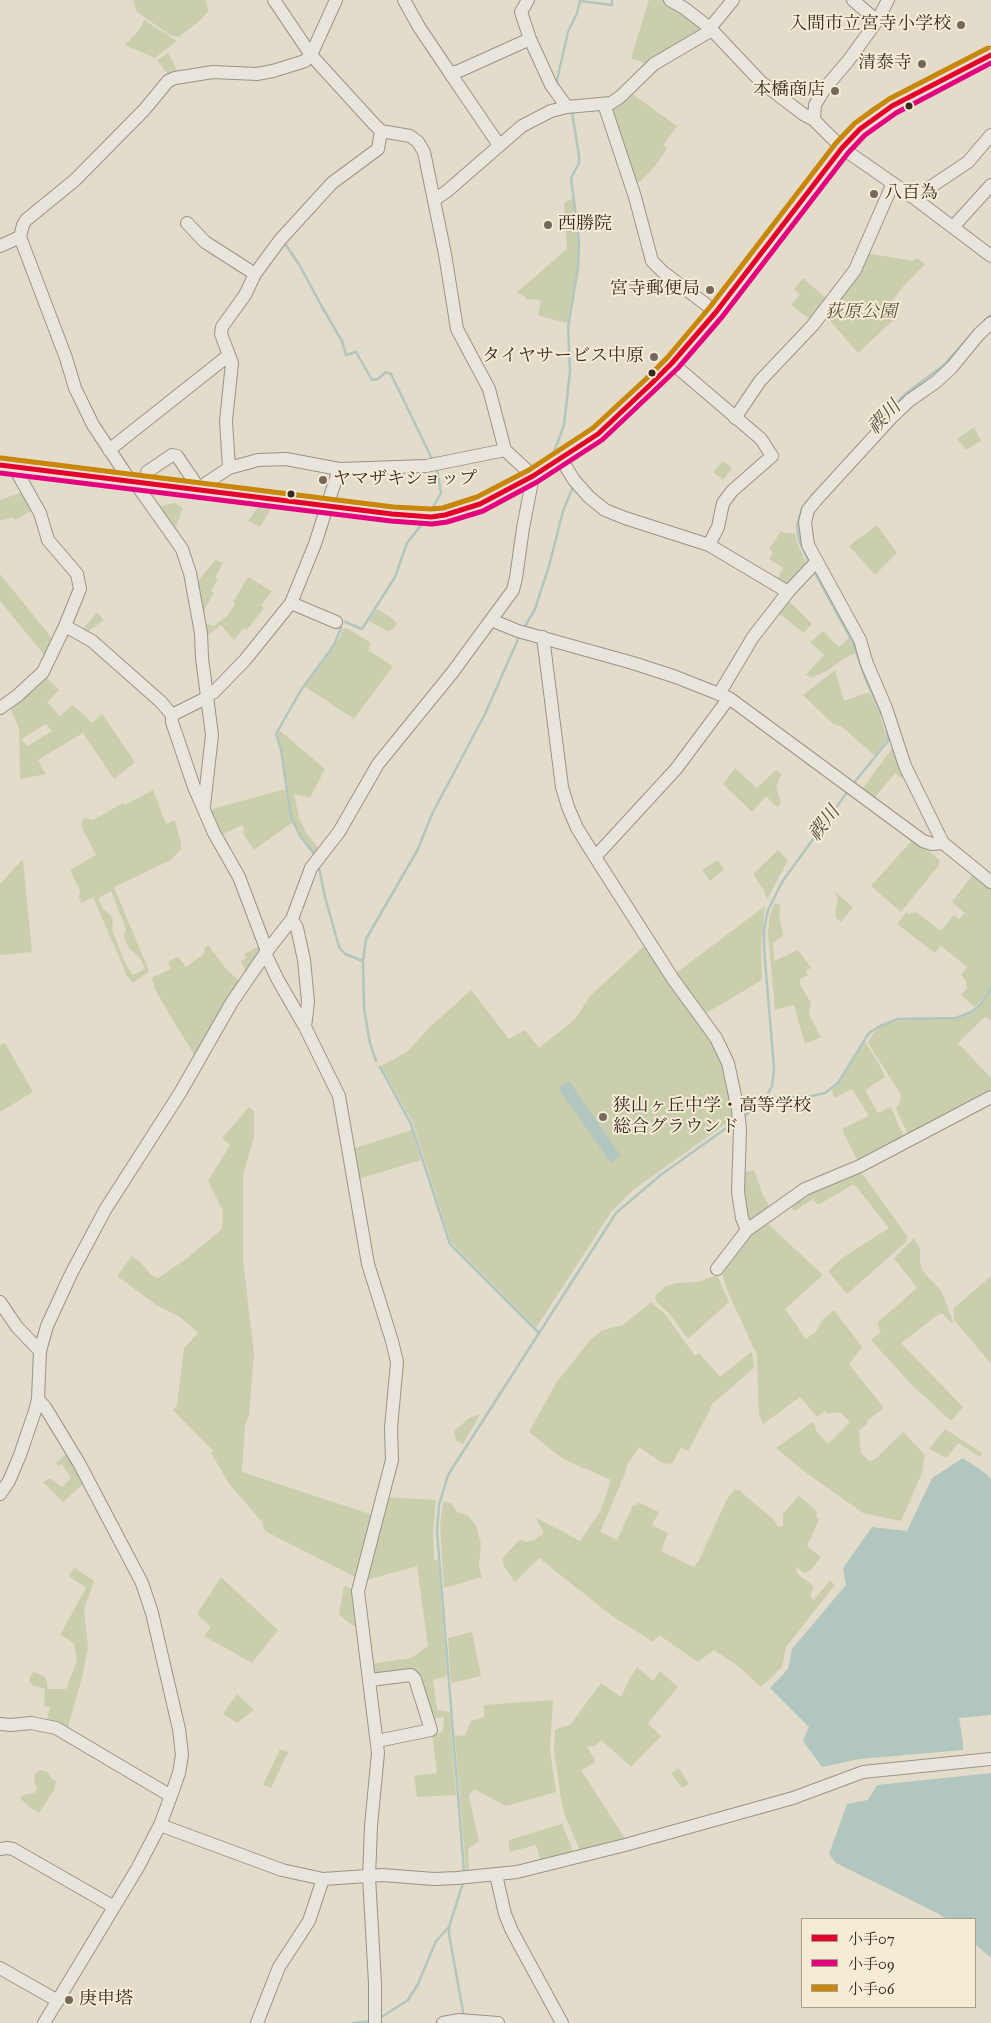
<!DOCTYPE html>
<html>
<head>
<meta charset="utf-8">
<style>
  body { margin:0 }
  #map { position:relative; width:991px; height:2023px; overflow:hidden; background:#e4dcca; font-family:"IM FELL Great Primer","Noto Serif JP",serif }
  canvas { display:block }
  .legend { position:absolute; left:801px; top:1918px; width:175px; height:90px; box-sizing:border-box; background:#f4ecd5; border:1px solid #aa9e8d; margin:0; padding:6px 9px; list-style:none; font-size:15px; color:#3a2921 }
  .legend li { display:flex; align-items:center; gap:10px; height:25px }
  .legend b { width:25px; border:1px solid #aa9e8d }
</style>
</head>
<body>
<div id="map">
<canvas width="991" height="2023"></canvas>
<ul class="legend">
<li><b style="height:6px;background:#e4002b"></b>小手07</li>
<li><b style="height:6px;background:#e5007d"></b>小手09</li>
<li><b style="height:6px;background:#c88708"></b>小手06</li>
</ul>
</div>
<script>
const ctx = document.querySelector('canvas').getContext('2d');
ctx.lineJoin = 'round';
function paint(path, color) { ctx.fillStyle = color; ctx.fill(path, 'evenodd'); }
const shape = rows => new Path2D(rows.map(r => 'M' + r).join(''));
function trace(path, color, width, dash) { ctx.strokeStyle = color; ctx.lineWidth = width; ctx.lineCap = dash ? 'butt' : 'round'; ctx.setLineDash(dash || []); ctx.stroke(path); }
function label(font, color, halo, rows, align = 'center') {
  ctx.font = font + ' "IM FELL Great Primer","Noto Serif JP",serif'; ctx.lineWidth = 4; ctx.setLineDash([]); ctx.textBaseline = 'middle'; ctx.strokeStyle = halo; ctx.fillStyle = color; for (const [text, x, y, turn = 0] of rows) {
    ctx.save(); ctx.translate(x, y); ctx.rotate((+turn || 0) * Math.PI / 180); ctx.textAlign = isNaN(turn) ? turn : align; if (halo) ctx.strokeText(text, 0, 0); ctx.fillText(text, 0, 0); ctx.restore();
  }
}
const green = shape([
  [133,0,206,0,208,11,202,19,179,37,170,35,137,12],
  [649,0,664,0,703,27,699,34,649,65,631,58],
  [144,20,177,41,155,58,125,45,139,30],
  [168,53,179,74,169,76,157,60],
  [632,94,677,126,663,145,667,149,654,167,641,181,632,186,611,110,622,104],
  [573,198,578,240,577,269,567,323,540,316,538,314,541,301,530,299,527,300,523,295,516,293,567,249,564,203],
  [866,253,913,261,917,258,925,264,902,288,888,306,898,316,858,353,826,316],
  [803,278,828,300,811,320,791,305,800,294,794,289],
  [974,427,981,441,966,450,957,439],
  [723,461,732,468,723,480,713,472],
  [25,491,35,509,15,520,13,517,0,521,0,500],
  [175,503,183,508,175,529,155,507],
  [260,504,273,505,260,527,248,521],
  [877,525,897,553,875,575,849,546],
  [781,531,784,533,795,533,798,545,808,567,789,586,776,581,783,568,769,559,773,552,769,549],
  [215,560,223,563,215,578,218,579,211,591,214,593,200,618,195,585],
  [0,574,55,642,47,658,0,601],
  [248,577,272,591,261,606,264,608,247,630,244,628,234,640,221,625,205,638,202,623,214,626,228,615,235,604,233,602],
  [787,599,812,624,804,633,777,612],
  [377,609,392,618,397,623,393,629,387,631,369,621],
  [97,612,104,620,86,633,82,630],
  [344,628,347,628,371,643,368,650,393,666,354,719,304,686,335,646],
  [823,631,839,647,849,638,856,653,845,658,827,671,811,678,806,675,824,655,810,642],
  [835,670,844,701,869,692,879,712,887,739,875,756,841,726,834,725,803,695],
  [46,677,59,690,47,702,60,716,73,705,92,723,102,714,135,762,114,779,83,733,38,760,46,774,20,779,19,728,10,708],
  [46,724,52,731,27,746,22,740,23,738],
  [279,730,325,769,310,798,294,794,299,818,307,834,320,850,314,855,301,837,291,817,282,752,277,734],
  [894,746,904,777,901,778,895,773,874,798,862,789],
  [735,768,757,788,776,770,782,775,778,780,779,781,776,786,781,804,777,807,766,796,752,812,723,784],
  [286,789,290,817,293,822,254,850,242,832,245,831,242,825,219,836,208,810],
  [153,790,166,824,175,820,181,844,181,849,171,860,114,887,149,971,133,983,127,976,93,897,82,903,79,898,80,891,70,870,96,855,81,826,83,818,93,820,123,803,125,805],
  [111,891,126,929,124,937,129,948,140,958,145,969,133,975,126,965,112,930,113,918,102,907,98,898],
  [914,838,939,860,939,865,901,912,871,886],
  [778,850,788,860,767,900,764,890,753,874],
  [23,859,32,952,0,955,0,884],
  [718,860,724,870,710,881,702,870],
  [974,873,991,887,991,988,975,1007,961,995,967,988,966,981,961,975,967,967,941,946,935,953,897,924,906,912,909,914,916,912,941,931,954,915,959,919,965,913,952,902],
  [834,891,853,907,841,922,836,918,835,914,838,899],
  [775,903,781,905,779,914,783,935,773,943,774,961,798,950,811,968,806,971,808,975,800,979,800,984,811,1003,809,1014,821,1037,805,1044,794,1005,777,1009,775,1011,768,933,770,915],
  [765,906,761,947,762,980,703,1015,676,973],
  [208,945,226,969,242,983,195,1056,171,1017,153,986,155,985,151,978,171,969,168,962,178,956,186,967,204,954,205,947],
  [260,946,262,950,247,974,241,961,246,958,244,954],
  [643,947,648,948,709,1037,722,1061,734,1118,633,1190,611,1212,536,1328,451,1242,413,1123,381,1066,407,1052,430,1027,471,990,509,1039,525,1030,539,1048,575,1019,591,995],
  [991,991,991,1021,985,1017,958,1043,991,1078,991,1094,908,1134,896,1109,901,1099,900,1093,868,1043,872,1035,880,1026,900,1020,956,1018,971,1013,980,1006],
  [865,1042,879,1064,885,1077,865,1090,878,1113,891,1107,903,1135,903,1139,858,1162,842,1129,869,1116,852,1089,834,1098,832,1090,838,1084],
  [5,1043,33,1092,0,1112,0,1045],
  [249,1107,254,1111,254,1137,243,1175,243,1260,254,1354,249,1416,245,1425,242,1472,373,1515,359,1579,265,1531,262,1522,230,1485,211,1453,213,1451,173,1410,177,1406,184,1348,198,1333,180,1317,155,1304,117,1276,132,1256,141,1263,151,1275,158,1278,186,1259,222,1229,223,1211,208,1181,230,1145,222,1138],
  [412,1130,421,1160,355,1180,349,1150],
  [754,1170,763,1195,771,1209,750,1222,746,1220,741,1173],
  [856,1172,862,1173,907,1236,906,1242,847,1294,828,1271,842,1258,889,1228,854,1184,818,1205,813,1199,795,1211,788,1204,805,1192],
  [765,1221,823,1275,785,1309,806,1339,817,1331,822,1320,834,1310,862,1347,849,1364,884,1408,868,1420,867,1424,859,1431,861,1453,870,1461,875,1459,903,1432,925,1455,922,1473,901,1521,863,1513,801,1469,776,1448,812,1422,816,1427,815,1429,828,1444,850,1422,842,1414,838,1412,828,1414,825,1411,817,1417,800,1397,763,1424,759,1414,758,1398,757,1355,727,1290,721,1270,744,1237],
  [914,1238,920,1249,920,1263,922,1269,926,1275,941,1290,953,1321,951,1323,943,1314,939,1314,901,1343,963,1407,951,1421,910,1383,871,1340,881,1332,877,1323,917,1288,894,1258],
  [714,1276,718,1277,729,1302,688,1339,668,1312,656,1302,655,1296,665,1287,676,1283,698,1282],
  [991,1276,991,1364,955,1321,953,1309],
  [651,1302,665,1314,695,1356,699,1353,720,1377,752,1351,754,1368,710,1406,710,1410,688,1451,681,1447,672,1464,662,1463,639,1447,626,1467,626,1471,600,1532,617,1540,633,1505,636,1506,638,1502,659,1512,652,1525,668,1533,661,1551,694,1567,699,1560,727,1499,734,1490,739,1490,774,1520,778,1527,783,1526,783,1514,799,1495,817,1512,816,1516,819,1520,807,1546,821,1557,811,1570,806,1573,801,1572,798,1566,796,1570,800,1576,814,1586,810,1596,814,1600,830,1580,835,1585,786,1647,782,1667,761,1687,738,1666,714,1650,698,1662,659,1635,653,1642,611,1615,539,1558,515,1582,504,1566,502,1559,520,1539,527,1542,534,1540,544,1533,535,1517,580,1541,601,1510,611,1480,563,1459,529,1432,556,1383,591,1339,603,1330,623,1325],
  [480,1414,463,1444,456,1440,454,1431,469,1418],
  [945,1429,982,1453,980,1457,958,1443,947,1458,929,1449],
  [67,1453,84,1483,63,1502,43,1482,50,1478,62,1487,71,1478,62,1464,59,1466,56,1463],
  [387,1497,436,1500,433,1532,434,1560,438,1560,447,1676,433,1680,437,1710,450,1712,456,1795,417,1797,414,1776,437,1773,432,1735,443,1732,444,1719,443,1716,430,1721,418,1678,372,1675,370,1664,411,1658,428,1646,417,1566,363,1581],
  [443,1501,451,1503,456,1511,468,1516,476,1525,481,1544,479,1566,482,1577,444,1588,440,1526],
  [74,1568,94,1581,84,1610,88,1647,83,1674,67,1731,46,1722,50,1707,44,1706,45,1689,33,1686,29,1680,33,1671,46,1678,48,1689,66,1689,77,1660,74,1643,60,1635,86,1588,69,1576],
  [221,1577,278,1630,252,1663,204,1636,211,1627,197,1614],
  [344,1586,357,1591,360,1628,352,1625,339,1615],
  [472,1632,481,1676,451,1683,448,1638],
  [637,1667,653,1681,660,1671,678,1687,648,1723,661,1736,631,1767,601,1740,595,1746,587,1747,596,1762,581,1770,626,1840,581,1852,565,1816,562,1805,554,1751,555,1730,571,1724,601,1683,621,1697,629,1680],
  [237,1694,254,1710,237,1723,223,1714],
  [553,1700,550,1750,556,1792,506,1806,476,1790,472,1791,469,1797,479,1841,468,1849,469,1871,466,1871,455,1736,465,1735,471,1721,484,1717,484,1705],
  [280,1749,288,1752,271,1788,263,1785],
  [679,1768,689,1784,682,1788,671,1773],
  [40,1770,48,1772,53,1780,56,1781,54,1790,39,1813,29,1807,20,1798,23,1795,34,1793,37,1789,34,1783,35,1774],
  [562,1824,574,1854,541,1862,536,1845,509,1852,509,1840]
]);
const water = shape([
  [569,1081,621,1156,611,1163,558,1088],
  [963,1458,985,1473,991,1479,991,1715,959,1718,963,1742,963,1750,860,1759,822,1767,803,1741,809,1727,770,1688,788,1669,792,1649,846,1585,843,1568,872,1527,907,1531,932,1478],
  [991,1773,991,1958,975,1944,975,1919,946,1919,939,1914,836,1863,829,1854,847,1804,868,1800,877,1785]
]);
const stream = shape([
  [558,85,557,80,568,32,577,13,580,1,612,5,612,0],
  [284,242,300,266,322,307,342,341,346,355,356,352,372,380,378,379,386,372,391,374,433,461],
  [985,320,991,315],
  [881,420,904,395,944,365,974,331],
  [553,455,564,425,570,371,568,327,578,268,579,240,571,178,579,163,579,156,572,112],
  [431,511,441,493,437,469],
  [809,562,799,540,797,526,802,508,813,494],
  [814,571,853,643,866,680,882,715],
  [345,622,362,629,395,577,407,543,422,524],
  [524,628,535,609,549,566,563,511,573,487],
  [853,784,888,741,887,730],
  [315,855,300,836,291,817,281,750,276,734,301,690,334,645,341,628],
  [319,868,325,897,339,947,345,954,363,961],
  [376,1061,370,1043,364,1008,363,961,366,939,417,851,433,812,485,714,519,637],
  [380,1067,411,1124,450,1244,539,1333],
  [767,1097,807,1097,825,1093,838,1083,869,1033,880,1026,898,1019,956,1018,971,1012,979,1006,991,989],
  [746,1115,766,1097,772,1086,773,1078,774,1068,764,948,764,929,768,910,782,882,848,791],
  [464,1871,437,1531,439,1505,448,1475,616,1213,662,1174,732,1124],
  [463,1883,449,1927,449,1934,464,2017],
  [380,2018,408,2000,418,1984,436,1941,449,1927],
  [353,2023,372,2021]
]);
const minor = shape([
  [404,0,419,27,450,73,459,71,530,39],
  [528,0,521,12,530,39,551,85,567,107],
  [670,0,684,8,710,28,761,82,803,114,814,120],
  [853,0,877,21],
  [888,0,877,21,848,61,825,88,815,105,814,120,842,148,914,198,991,256],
  [710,28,733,0],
  [450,73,499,145],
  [604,104,635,197,652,261,663,272,716,312],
  [914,198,968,162,991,135],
  [434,200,446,192,522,126,551,111,567,107,611,103,620,97,654,64,712,30],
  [187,223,205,242,255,274],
  [953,227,991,185],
  [0,246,20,237],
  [672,363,761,439,772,456,732,491,723,503,718,527,709,545],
  [735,418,760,381,813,325,855,270,893,183],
  [109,450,229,355],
  [561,459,574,480,589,497,605,510,625,518,709,545,788,592],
  [229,468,226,421,232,363,221,334,222,327,245,295,255,274,280,240,332,183,378,149,381,131],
  [129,482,127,476,93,425,75,388,66,358,20,237,23,225,26,220,75,180,145,109,168,81,175,78,213,72,257,74,273,71,305,61,311,55,336,0],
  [136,484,182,549,190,573,201,633,202,658,212,735,204,806],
  [146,484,147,472,172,455,177,456,194,481,196,490,229,468,258,460,286,459,339,469,426,466,505,450],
  [291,603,336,622],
  [491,620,518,631,633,663,676,677,729,698,923,841,932,844,943,843,991,882],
  [65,626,92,641,161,702,172,715],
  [543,637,562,787,568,807,577,828,597,860,673,979,716,1038,728,1063,738,1110,740,1129,738,1192,742,1218,747,1230],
  [208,693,213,693,245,660,291,603,315,544,339,469],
  [719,694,753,637,788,592,817,561],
  [208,697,172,715,172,722,194,787,214,833,239,877,267,951],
  [0,708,17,696,43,672,65,626,80,589,77,574,48,540,40,513,14,467],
  [943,843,905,766,886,708,867,664,860,640,808,545,805,522,808,510,816,500,891,418,910,400,936,382,952,367,979,334,991,323],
  [595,857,676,769,729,698],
  [292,919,297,928,304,960,308,1002,305,1027],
  [265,953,278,980,305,1027,339,1096,368,1264,392,1341,397,1362,391,1428,392,1460,358,1591,378,1753,371,1826,369,1877,375,1983,375,2023],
  [717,1269,747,1230,805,1189,860,1166,991,1097],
  [0,1302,17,1327,40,1351],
  [38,1399,45,1407,79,1463,142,1583,152,1613,179,1729,182,1755,179,1773,171,1796,160,1825,137,1869,44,2023],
  [0,1494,9,1481,20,1455,35,1411,38,1399,40,1351,47,1326,71,1274,105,1210,180,1093,232,1002,267,951,292,919,311,868,339,832,378,764,452,673,513,590,516,578,523,528,533,476,505,450,489,389,457,329,445,254,424,152,418,142,410,136,381,131,373,123,311,55,274,0],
  [370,1680,411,1675,415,1679,431,1730,377,1741],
  [0,1724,11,1725,31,1723,56,1728,171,1796],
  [160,1825,282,1870,323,1879,382,1875,434,1879,457,1878,517,1872,625,1845,793,1798,863,1772,991,1759],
  [0,1849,7,1848,13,1849,114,1907],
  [496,1875,505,1914,512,1931,562,2023],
  [0,1968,58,2001],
  [257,2023,279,1967,309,1921,323,1879],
  [443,2023,459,2020,498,2023]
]);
const major = shape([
  [0,465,392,514,431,517,445,515,480,504,533,476,598,434,651,384,672,363,716,312,842,148,860,129,876,116,892,106,991,55]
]);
const bus1 = shape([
  [0,465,392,514,431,517,445,515,480,504,533,476,598,434,651,384,672,363,716,312,842,148,860,129,892,106,991,55]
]);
const bus2 = shape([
  [0,473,391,521,432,524,447,522,483,511,537,482,602,440,656,389,678,368,722,317,848,153,865,135,896,113,991,63]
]);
const bus3 = shape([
  [1,458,393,507,431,509,443,508,477,497,529,470,593,428,646,379,667,358,710,307,836,143,855,123,889,99,988,48]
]);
const markers = [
  [961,25,5,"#76685c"],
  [922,64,5,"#76685c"],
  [835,91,5,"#76685c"],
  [909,106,4.5,"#3a2921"],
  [874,194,5,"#76685c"],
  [548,225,5,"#76685c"],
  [710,290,5,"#76685c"],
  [654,357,5,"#76685c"],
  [652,373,4.5,"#3a2921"],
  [323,480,5,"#76685c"],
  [291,494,4.5,"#3a2921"],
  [603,1117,5,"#76685c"],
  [69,2000,5,"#76685c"]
];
const poiNames = [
  ["入間市立宮寺小学校",951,25],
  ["清泰寺",912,64],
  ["本橋商店",825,91],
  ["八百為",884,194,"left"],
  ["西勝院",558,225,"left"],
  ["宮寺郵便局",700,290],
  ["タイヤサービス中原",644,357],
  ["ヤマザキショップ",333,480,"left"],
  ["狭山ヶ丘中学・高等学校",613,1107,"left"],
  ["総合グラウンド",613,1128,"left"],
  ["庚申塔",79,2000,"left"]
];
const parkNames = [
  ["荻原公園",861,313]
];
const waterNames = [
  ["禊川",885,418,-47],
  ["禊川",825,824,-53]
];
paint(green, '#cacead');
paint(water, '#b1c6be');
trace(stream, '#b1c6be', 2.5);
trace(minor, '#9a9388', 14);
trace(major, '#827b71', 18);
trace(minor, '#e9e5dc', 12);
trace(major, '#e6e1d6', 16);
trace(bus1, '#e4002b', 5);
trace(bus2, '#e5007d', 5);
trace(bus3, '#c88708', 5);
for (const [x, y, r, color] of markers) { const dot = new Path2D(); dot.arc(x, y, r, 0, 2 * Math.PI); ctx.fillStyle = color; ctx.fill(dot); trace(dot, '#f4ecd5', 2); }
label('18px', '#3a2921', '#f4ecd5', poiNames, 'right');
label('italic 18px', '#59503e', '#f4ecd5', parkNames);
label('italic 19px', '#524e47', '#f4ecd5', waterNames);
</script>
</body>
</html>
